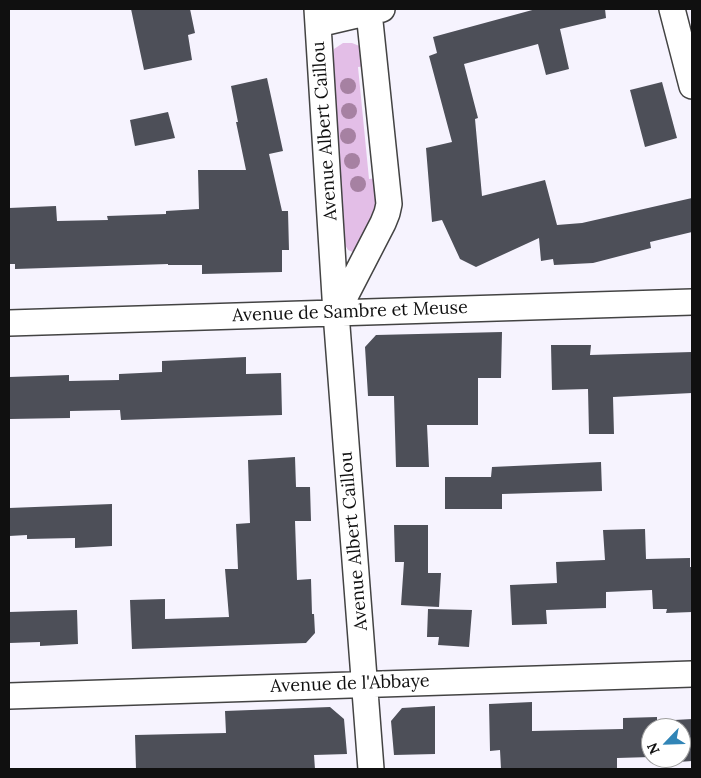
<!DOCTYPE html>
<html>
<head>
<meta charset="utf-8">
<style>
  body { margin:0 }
  #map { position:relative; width:701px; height:778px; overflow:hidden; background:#f6f3fe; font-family:Lora,serif }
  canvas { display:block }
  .frame { position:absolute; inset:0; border:10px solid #101010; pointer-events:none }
  .north { position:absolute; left:641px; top:718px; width:50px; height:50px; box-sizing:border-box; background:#fff; border:1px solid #9f9f9f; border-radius:50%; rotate:246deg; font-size:14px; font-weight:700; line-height:20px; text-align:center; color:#101010 }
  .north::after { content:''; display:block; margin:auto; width:18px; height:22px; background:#3185b7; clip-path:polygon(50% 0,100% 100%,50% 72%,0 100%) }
</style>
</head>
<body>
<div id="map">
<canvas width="701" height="778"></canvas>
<div class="frame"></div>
<div class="north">N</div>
</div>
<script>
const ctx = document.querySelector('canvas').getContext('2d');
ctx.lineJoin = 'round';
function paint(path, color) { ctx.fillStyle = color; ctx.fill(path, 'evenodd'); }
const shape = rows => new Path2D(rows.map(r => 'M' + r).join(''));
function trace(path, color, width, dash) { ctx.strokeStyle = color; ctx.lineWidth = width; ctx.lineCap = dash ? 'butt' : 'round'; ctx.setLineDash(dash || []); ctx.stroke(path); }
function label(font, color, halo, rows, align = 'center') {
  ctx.font = font + ' Lora,serif'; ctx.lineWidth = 5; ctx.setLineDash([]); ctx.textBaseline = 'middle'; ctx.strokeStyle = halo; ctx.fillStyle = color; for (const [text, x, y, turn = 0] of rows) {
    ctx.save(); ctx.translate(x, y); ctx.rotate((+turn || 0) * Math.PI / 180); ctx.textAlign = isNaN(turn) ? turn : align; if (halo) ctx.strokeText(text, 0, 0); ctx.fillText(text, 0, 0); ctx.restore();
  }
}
const green = shape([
  [343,43,352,43,362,47,367,66,358,67,369,179,378,178,381,205,355,253,348,250,345,245,332,61,334,49]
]);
const building = shape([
  [131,9,190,9,195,33,188,35,192,60,144,70],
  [536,9,605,9,606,18,560,29,569,69,546,75,538,44,464,64,478,118,475,119,482,196,545,180,557,225,582,223,692,198,692,232,650,242,651,248,593,263,554,265,553,259,541,261,539,238,476,267,460,259,442,220,432,222,426,148,452,142,429,56,437,53,433,37],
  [267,78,283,151,269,154,282,211,288,211,289,250,282,250,282,272,202,274,202,265,168,265,168,264,15,269,15,264,9,264,9,208,56,206,57,221,108,220,107,216,166,214,166,211,199,209,198,170,246,170,236,122,238,122,231,86],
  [662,82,677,138,645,147,630,90],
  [168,112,175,138,135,146,130,120],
  [502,332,501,378,478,378,478,425,427,425,429,467,396,467,394,396,368,396,365,347,376,335],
  [551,345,591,345,590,355,692,352,692,393,613,397,614,434,589,434,588,389,552,390],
  [246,357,246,374,281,373,282,415,121,420,120,410,70,411,70,418,9,419,9,377,69,375,69,381,119,380,119,374,162,372,162,361],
  [295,457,296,487,310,487,311,521,295,521,297,580,311,579,312,614,314,614,315,633,306,643,132,649,130,600,165,599,165,619,229,617,225,569,238,569,236,524,250,523,248,460],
  [601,462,602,491,502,494,502,509,445,509,445,477,491,477,492,467],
  [112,504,112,546,75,548,75,538,27,539,27,535,9,536,9,508],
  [394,525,428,525,428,573,441,573,439,607,401,605,404,562,395,562],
  [645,529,646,559,690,558,690,567,692,567,692,612,666,613,667,609,653,609,652,590,606,592,606,608,546,610,547,624,512,625,510,585,557,583,556,562,605,560,603,530],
  [428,609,472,610,469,647,438,645,439,637,427,637],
  [77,610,78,644,40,646,40,642,9,643,9,612],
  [532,702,532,731,623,729,623,718,657,717,657,721,692,719,692,761,664,763,664,758,681,758,681,728,651,728,651,757,617,758,617,769,501,769,500,750,490,751,489,704],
  [435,706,435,754,394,755,391,721,402,708],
  [330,707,344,719,347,754,314,755,315,769,136,769,135,735,226,733,225,711]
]);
const street = shape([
  [317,9,336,313,371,769],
  [672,9,692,86],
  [318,24,382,9],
  [337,312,383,223,387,213,389,204,369,12],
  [9,323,692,302],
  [9,696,692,674]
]);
const trees = [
  [348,86],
  [349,111],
  [348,136],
  [352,161],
  [358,184]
];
const streetNames = [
  ["Avenue Albert Caillou",325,131,-94],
  ["Avenue de Sambre et Meuse",350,312,-2],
  ["Avenue Albert Caillou",354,541,-95],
  ["Avenue de l'Abbaye",350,684,-2]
];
paint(green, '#e3bee7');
paint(building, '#4d4f58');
trace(street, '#434343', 28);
trace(street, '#fff', 25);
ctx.fillStyle = '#a681a2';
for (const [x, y] of trees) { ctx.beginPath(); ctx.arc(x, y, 8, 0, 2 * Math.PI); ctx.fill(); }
label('18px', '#101010', '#fff', streetNames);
</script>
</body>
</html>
